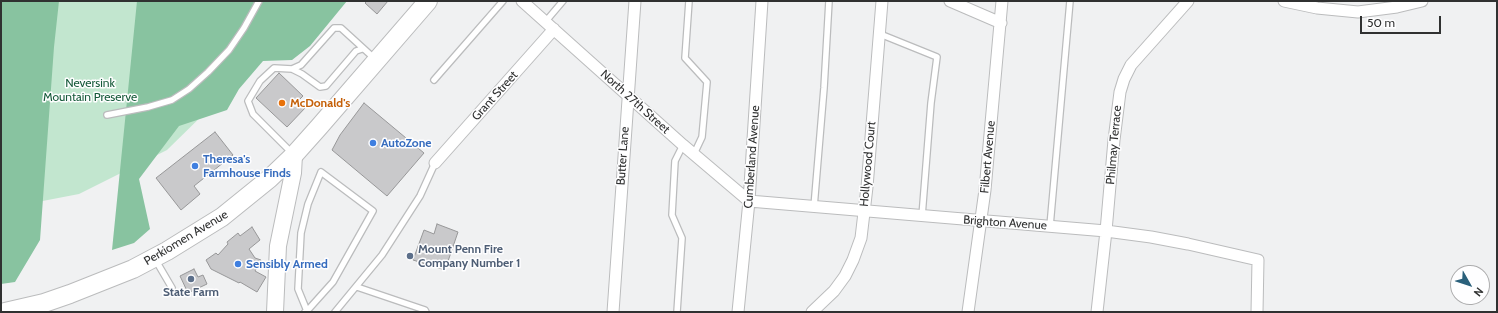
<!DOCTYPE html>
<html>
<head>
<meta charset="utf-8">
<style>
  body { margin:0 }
  #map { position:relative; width:1498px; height:313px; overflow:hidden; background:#f0f1f2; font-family:Cabin,sans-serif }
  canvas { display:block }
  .frame { position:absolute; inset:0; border:2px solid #303131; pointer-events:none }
  .north { position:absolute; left:1450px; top:265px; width:40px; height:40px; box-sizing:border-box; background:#fefeff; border:1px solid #acacad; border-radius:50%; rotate:129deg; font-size:11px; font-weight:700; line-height:16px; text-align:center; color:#303131 }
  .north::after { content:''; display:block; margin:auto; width:14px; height:18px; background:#2a607b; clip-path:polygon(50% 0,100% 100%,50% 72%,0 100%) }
  .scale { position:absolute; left:1360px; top:16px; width:81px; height:18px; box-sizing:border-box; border:2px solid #303131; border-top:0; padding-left:5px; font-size:12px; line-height:14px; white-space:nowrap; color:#303131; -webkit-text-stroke:3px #fefeff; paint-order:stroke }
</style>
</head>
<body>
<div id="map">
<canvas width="1498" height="313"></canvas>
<div class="frame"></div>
<div class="north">N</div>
<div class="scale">50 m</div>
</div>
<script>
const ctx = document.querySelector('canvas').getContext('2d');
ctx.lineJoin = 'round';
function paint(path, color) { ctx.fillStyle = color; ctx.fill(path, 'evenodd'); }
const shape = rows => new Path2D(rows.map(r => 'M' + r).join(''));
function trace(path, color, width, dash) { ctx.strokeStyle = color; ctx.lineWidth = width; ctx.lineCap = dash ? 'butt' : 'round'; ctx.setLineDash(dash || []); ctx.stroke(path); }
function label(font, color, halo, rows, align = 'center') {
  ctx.font = font + ' Cabin,sans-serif'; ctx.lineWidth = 3; ctx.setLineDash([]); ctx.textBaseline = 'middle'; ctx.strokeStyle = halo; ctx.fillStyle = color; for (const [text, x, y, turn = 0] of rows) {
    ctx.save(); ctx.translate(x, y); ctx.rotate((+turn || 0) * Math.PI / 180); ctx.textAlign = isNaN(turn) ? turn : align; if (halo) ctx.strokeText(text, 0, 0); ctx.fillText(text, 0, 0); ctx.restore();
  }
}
const green = shape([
  [1,1,269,1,214,104,167,150,79,194,1,209]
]);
const forest = shape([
  [1,1,59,1,54,47,40,240,15,282,1,284],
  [137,1,347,1,310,46,292,60,263,61,239,89,227,110,179,126,139,179,150,229,134,243,112,250]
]);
const building = shape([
  [367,1,388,1,377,14,365,3,367,1],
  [279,73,303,96,299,100,306,107,287,127,256,98,279,73],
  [364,103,424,153,387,196,332,150,340,135,364,103],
  [215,132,233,155,194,186,200,194,181,210,156,178,215,132],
  [437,224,458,232,445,270,413,260,424,230,434,234,437,224],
  [252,227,260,240,249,249,255,258,261,260,255,271,266,277,257,292,240,282,239,283,211,269,206,260,216,253,218,255,228,244,227,242,238,233,240,236,252,227],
  [194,269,198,277,203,275,207,284,188,293,180,276,194,269]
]);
const lane = shape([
  [689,1,685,58,707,82,702,137,694,154],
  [546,21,563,1],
  [880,34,937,57,931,103,922,216],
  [292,69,301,65,334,28,341,28,375,59],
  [434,80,503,1],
  [107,115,148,107,172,100,189,89,208,72,229,50,244,28,259,1],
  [293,154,253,114,248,101,260,81,274,68,292,69,302,74,320,87,326,86,356,51,362,49],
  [814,207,824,88,829,1],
  [1050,226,1070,1],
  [155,259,172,288],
  [357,287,425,310,426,312],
  [305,312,307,311,333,282,373,211,321,172,308,204,301,233,298,289,307,311],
  [335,312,382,255,420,196,435,163],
  [677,312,682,238,672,215,675,161,683,145]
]);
const street = shape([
  [522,1,683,145,749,201,1106,231,1151,237,1188,244,1258,260,1257,312],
  [950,1,1001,23],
  [1284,1,1317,8,1358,12,1397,7,1422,1],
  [435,163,554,29],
  [613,312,635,1],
  [738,312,749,201,762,1],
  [812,312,834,291,845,276,853,260,861,238,867,187,882,1],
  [968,312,985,190,1002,1],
  [1097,312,1106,231,1114,140,1120,92,1124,79,1131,65,1188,1]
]);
const secondary = shape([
  [275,312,278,246,293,173,294,155]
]);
const primary = shape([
  [5,312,44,303,70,294,133,269,167,251,222,217,269,179,294,155,319,127,428,1]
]);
const markers = [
  [282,103,4,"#e8710a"],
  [373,143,4,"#3f7fe0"],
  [195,166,4,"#3f7fe0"],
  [410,256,4,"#5c6f8a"],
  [238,264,4,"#3f7fe0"],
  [191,279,4,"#5c6f8a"]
];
const parkNames = [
  ["Neversink",90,83],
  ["Mountain Preserve",90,97]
];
const streetNames = [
  ["Grant Street",495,96,-48],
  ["North 27th Street",635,102,42],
  ["Philmay Terrace",1114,145,-85],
  ["Butter Lane",623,156,-86],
  ["Cumberland Avenue",752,157,-86],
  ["Filbert Avenue",988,157,-85],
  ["Hollywood Court",868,164,-85],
  ["Brighton Avenue",1005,223,4],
  ["Perkiomen Avenue",186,238,-31]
];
const foodNames = [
  ["McDonald's",290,103]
];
const shopNames = [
  ["AutoZone",381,143],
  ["Theresa's",203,159],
  ["Farmhouse Finds",203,173],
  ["Sensibly Armed",246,264]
];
const serviceNames = [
  ["Mount Penn Fire",418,249],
  ["Company Number 1",418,263],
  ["State Farm",191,292,"center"]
];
paint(green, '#c2e6cf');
paint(forest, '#88c3a0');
paint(building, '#c9c9cb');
trace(building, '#979798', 1);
trace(lane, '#bbbcbd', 8);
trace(street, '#bbbcbd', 13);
trace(secondary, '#bbbcbd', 18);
trace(primary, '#bbbcbd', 20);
trace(lane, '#fff', 5.5);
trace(street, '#fff', 11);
trace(secondary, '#fff', 16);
trace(primary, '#fff', 18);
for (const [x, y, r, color] of markers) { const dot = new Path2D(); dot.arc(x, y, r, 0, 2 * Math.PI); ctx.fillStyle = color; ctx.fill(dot); trace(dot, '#fefeff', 1.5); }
label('12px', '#165a3a', '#fefeff', parkNames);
label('12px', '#303131', '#fefeff', streetNames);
label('bold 12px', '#c56008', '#fefeff', foodNames, 'left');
label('bold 12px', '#366cbe', '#fefeff', shopNames, 'left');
label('bold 12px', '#4e5e75', '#fefeff', serviceNames, 'left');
</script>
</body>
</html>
